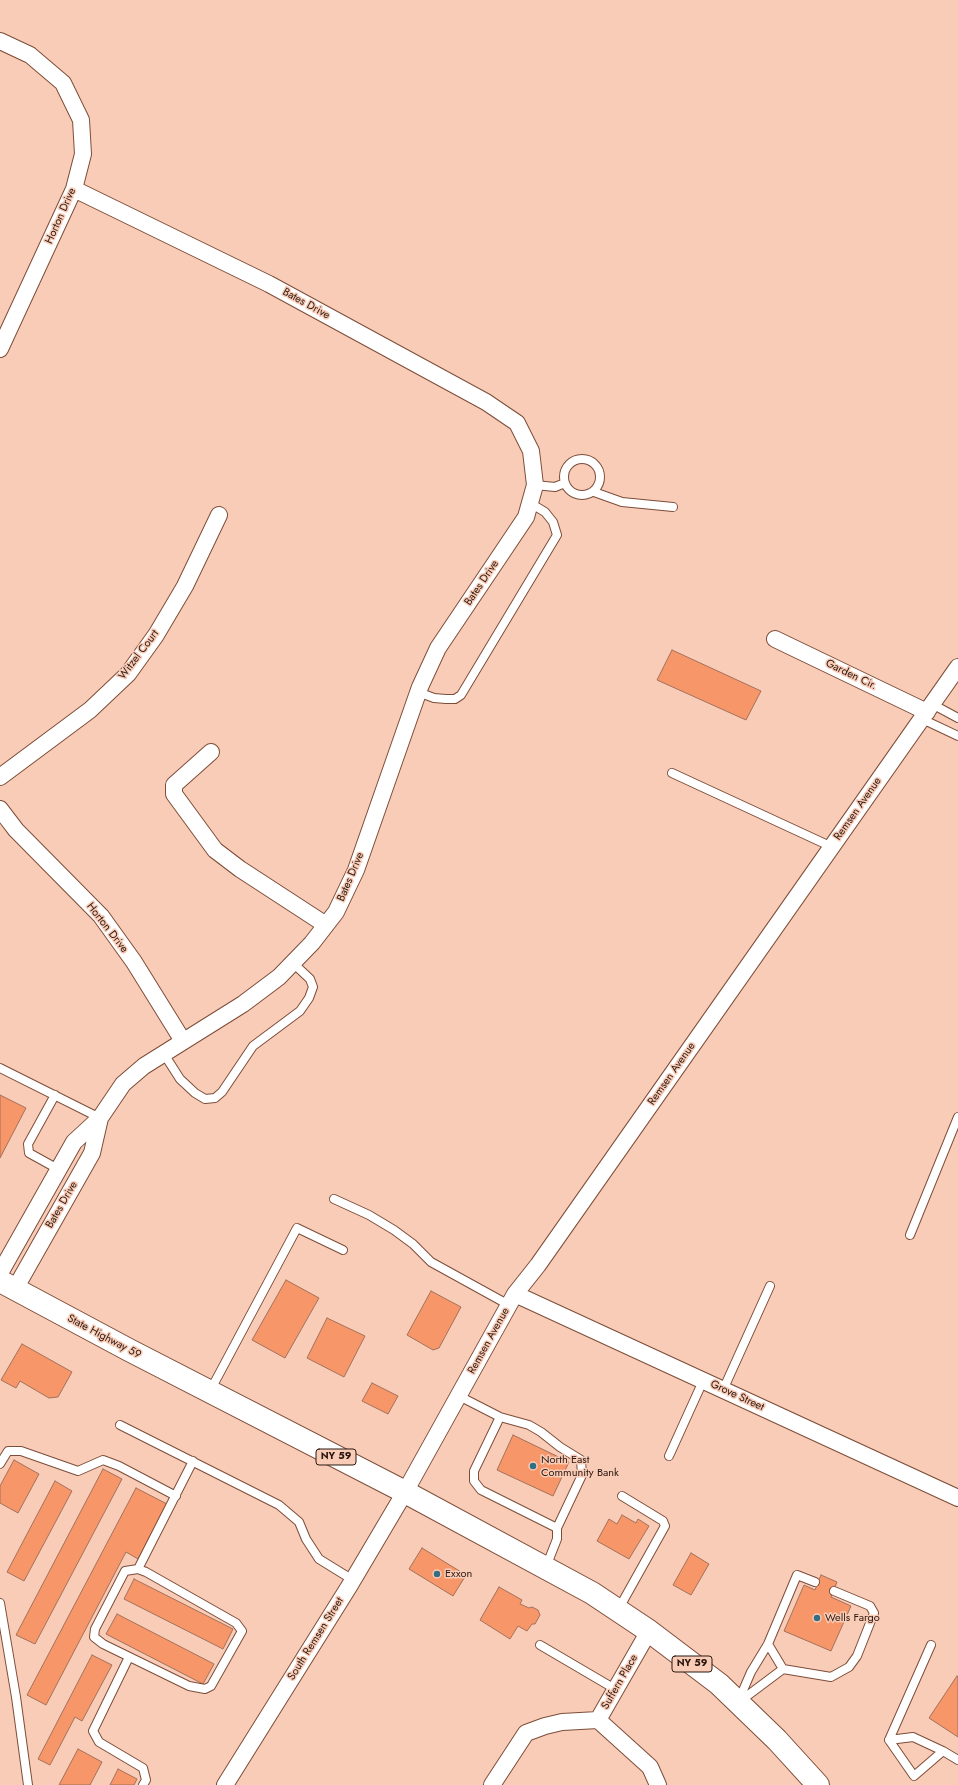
<!DOCTYPE html>
<html>
<head>
<meta charset="utf-8">
<style>
  body { margin:0 }
  canvas { display:block; background:#f9ccb8 }
</style>
</head>
<body>
<canvas width="958" height="1785"></canvas>
<script>
const ctx = document.querySelector('canvas').getContext('2d');
ctx.lineJoin = 'round';
function paint(path, color) { ctx.fillStyle = color; ctx.fill(path, 'evenodd'); }
const shape = rows => new Path2D(rows.map(r => 'M' + r).join(''));
function trace(path, color, width, dash) { ctx.strokeStyle = color; ctx.lineWidth = width; ctx.lineCap = dash ? 'butt' : 'round'; ctx.setLineDash(dash || []); ctx.stroke(path); }
function label(font, color, halo, rows, align = 'center') {
  ctx.font = font + ' Jost,sans-serif'; ctx.lineWidth = 3; ctx.setLineDash([]); ctx.textBaseline = 'middle'; ctx.strokeStyle = halo; ctx.fillStyle = color; for (const [text, x, y, turn = 0] of rows) {
    ctx.save(); ctx.translate(x, y); ctx.rotate((+turn || 0) * Math.PI / 180); ctx.textAlign = isNaN(turn) ? turn : align; if (halo) ctx.strokeText(text, 0, 0); ctx.fillText(text, 0, 0); ctx.restore();
  }
}
const building = shape([
  [672,650,761,691,746,720,657,680,672,650],
  [0,1095,26,1108,0,1158,0,1095],
  [286,1280,319,1298,285,1358,252,1340,286,1280],
  [431,1291,461,1307,439,1348,433,1350,407,1335,431,1291],
  [327,1318,365,1336,344,1377,307,1358,327,1318],
  [22,1344,72,1372,58,1397,49,1398,20,1381,16,1388,1,1380,22,1344],
  [372,1383,398,1396,388,1414,362,1401,372,1383],
  [513,1435,569,1462,553,1496,497,1470,513,1435],
  [14,1460,39,1474,18,1513,0,1503,0,1486,14,1460],
  [103,1469,122,1479,35,1644,16,1635,103,1469],
  [55,1481,72,1491,24,1581,7,1572,55,1481],
  [136,1488,167,1504,138,1559,126,1552,46,1705,27,1695,136,1488],
  [622,1515,636,1523,638,1519,649,1526,629,1559,597,1541,609,1519,617,1524,622,1515],
  [422,1548,466,1575,453,1596,409,1569,422,1548],
  [691,1553,709,1564,691,1595,673,1585,691,1553],
  [821,1575,837,1582,831,1597,851,1606,831,1651,784,1631,804,1585,815,1590,821,1575],
  [134,1579,233,1629,223,1649,124,1599,134,1579],
  [499,1587,522,1600,520,1604,529,1608,532,1607,538,1610,540,1615,535,1624,532,1624,527,1631,518,1626,510,1639,480,1620,499,1587],
  [117,1614,214,1664,203,1684,106,1634,117,1614],
  [92,1655,112,1665,82,1721,75,1717,50,1765,38,1759,92,1655],
  [957,1676,958,1677,958,1737,929,1718,957,1676],
  [78,1749,102,1762,90,1785,59,1785,78,1749],
  [118,1769,137,1779,134,1785,110,1785,118,1769]
]);
const lane = shape([
  '564 477a18 18 0 1 1 36 0a18 18 0 1 1-36 0Z',
  [535,485,555,487,565,483],
  [594,492,622,502,673,507],
  [418,692,434,698,446,699,455,699,461,695,557,535,553,522,545,512,530,503],
  [932,704,958,718],
  [922,719,958,736],
  [672,773,832,847],
  [164,1054,180,1079,195,1093,205,1099,215,1098,222,1092,253,1046,300,1011,309,998,313,987,310,979,293,963],
  [0,1068,100,1118],
  [55,1095,28,1144,29,1153,58,1169],
  [334,1199,369,1215,394,1230,413,1244,431,1262,509,1305],
  [910,1235,958,1117],
  [723,1390,770,1286],
  [210,1391,297,1228,343,1250],
  [459,1396,500,1417,529,1425,541,1432,560,1447,581,1460,582,1475,557,1528,557,1539,546,1567],
  [500,1417,474,1471,474,1481,481,1490,557,1528],
  [120,1425,279,1505,299,1522,306,1539,319,1559,353,1580],
  [669,1456,703,1381],
  [0,1464,8,1451,21,1451,78,1471,103,1460,119,1466,176,1496],
  [138,1569,125,1571,95,1629,94,1637,103,1644,189,1686,205,1689,211,1686,242,1631,236,1623,146,1572,138,1569,193,1461],
  [0,1603,16,1697,28,1785],
  [618,1610,665,1526,663,1521,622,1496],
  [768,1644,783,1669],
  [540,1645,615,1689],
  [931,1645,889,1740,914,1776,943,1751,958,1760],
  [129,1657,93,1731,99,1742,143,1768,146,1780,143,1785],
  [738,1702,751,1672,768,1644,797,1575,815,1582],
  [739,1702,783,1669,831,1677,849,1667,857,1656,874,1613,870,1606,834,1591],
  [889,1740,913,1737,943,1751]
]);
const street = shape([
  [0,41,30,55,63,83,81,120,83,154,74,189,0,349],
  [775,639,927,712],
  [211,752,174,785,174,794,215,850,240,869,326,925],
  [0,777,90,710,128,674,156,635,185,586,219,515],
  [0,809,16,830,101,916,134,962,183,1041],
  [0,1273,74,1142,100,1118,123,1084,144,1066,243,1004,279,977,312,943,336,912,356,870,420,687,438,648,526,517,535,485,531,451,517,423,486,402,269,284,74,189],
  [15,1289,92,1153,100,1118],
  [515,1294,958,1498],
  [598,1720,650,1767,658,1785],
  [225,1785,350,1585,405,1492,515,1294,538,1265,958,667],
  [492,1785,526,1733,545,1726,562,1722,598,1720,649,1631]
]);
const primary = shape([
  [0,1281,129,1350,405,1492,592,1593,649,1631,719,1684,777,1740,818,1785]
]);
const markers = [
  [533,1466,4,"#326f85"],
  [437,1574,4,"#326f85"],
  [817,1618,4,"#326f85"]
];
const shields = [
  [336,1457,40],
  [692,1664,40]
];
const shieldNames = [
  ["NY 59",336,1457],
  ["NY 59",692,1664]
];
const streetNames = [
  ["Horton Drive",61,216,-66],
  ["Bates Drive",306,304,29],
  ["Bates Drive",482,583,-56],
  ["Witzel Court",139,655,-53],
  ["Garden Cir.",851,675,26],
  ["Remsen Avenue",858,809,-55],
  ["Bates Drive",351,877,-67],
  ["Horton Drive",107,928,52],
  ["Remsen Avenue",672,1074,-55],
  ["Bates Drive",62,1205,-60],
  ["State Highway 59",104,1337,28],
  ["Remsen Avenue",489,1341,-61],
  ["Grove Street",737,1396,25],
  ["South Remsen Street",316,1639,-58],
  ["Suffern Place",620,1682,-60]
];
const poiNames = [
  ["North East",541,1460],
  ["Community Bank",541,1473],
  ["Exxon",445,1574],
  ["Wells Fargo",825,1618]
];
paint(building, '#f79669');
trace(building, '#a3715a', 1);
trace(lane, '#7d4d38', 10);
trace(street, '#7d4d38', 18);
trace(primary, '#7d4d38', 24);
trace(lane, '#fff', 8);
trace(street, '#fff', 16);
trace(primary, '#fff', 22);
for (const [x, y, r, color] of markers) { const dot = new Path2D(); dot.arc(x, y, r, 0, 2 * Math.PI); ctx.fillStyle = color; ctx.fill(dot); trace(dot, '#f9ccb8', 1.5); }
for (const [x, y, w] of shields) { const box = new Path2D(); box.roundRect(x - w / 2, y - 8, w, 16, 3); ctx.fillStyle = '#f9ccb8'; ctx.fill(box); trace(box, '#2b170e', 1); }
label('bold 10px', '#2b170e', null, shieldNames);
label('11px', '#2b170e', '#f9ccb8', streetNames);
label('11px', '#2b170e', '#f9ccb8', poiNames, 'left');
</script>
</body>
</html>
